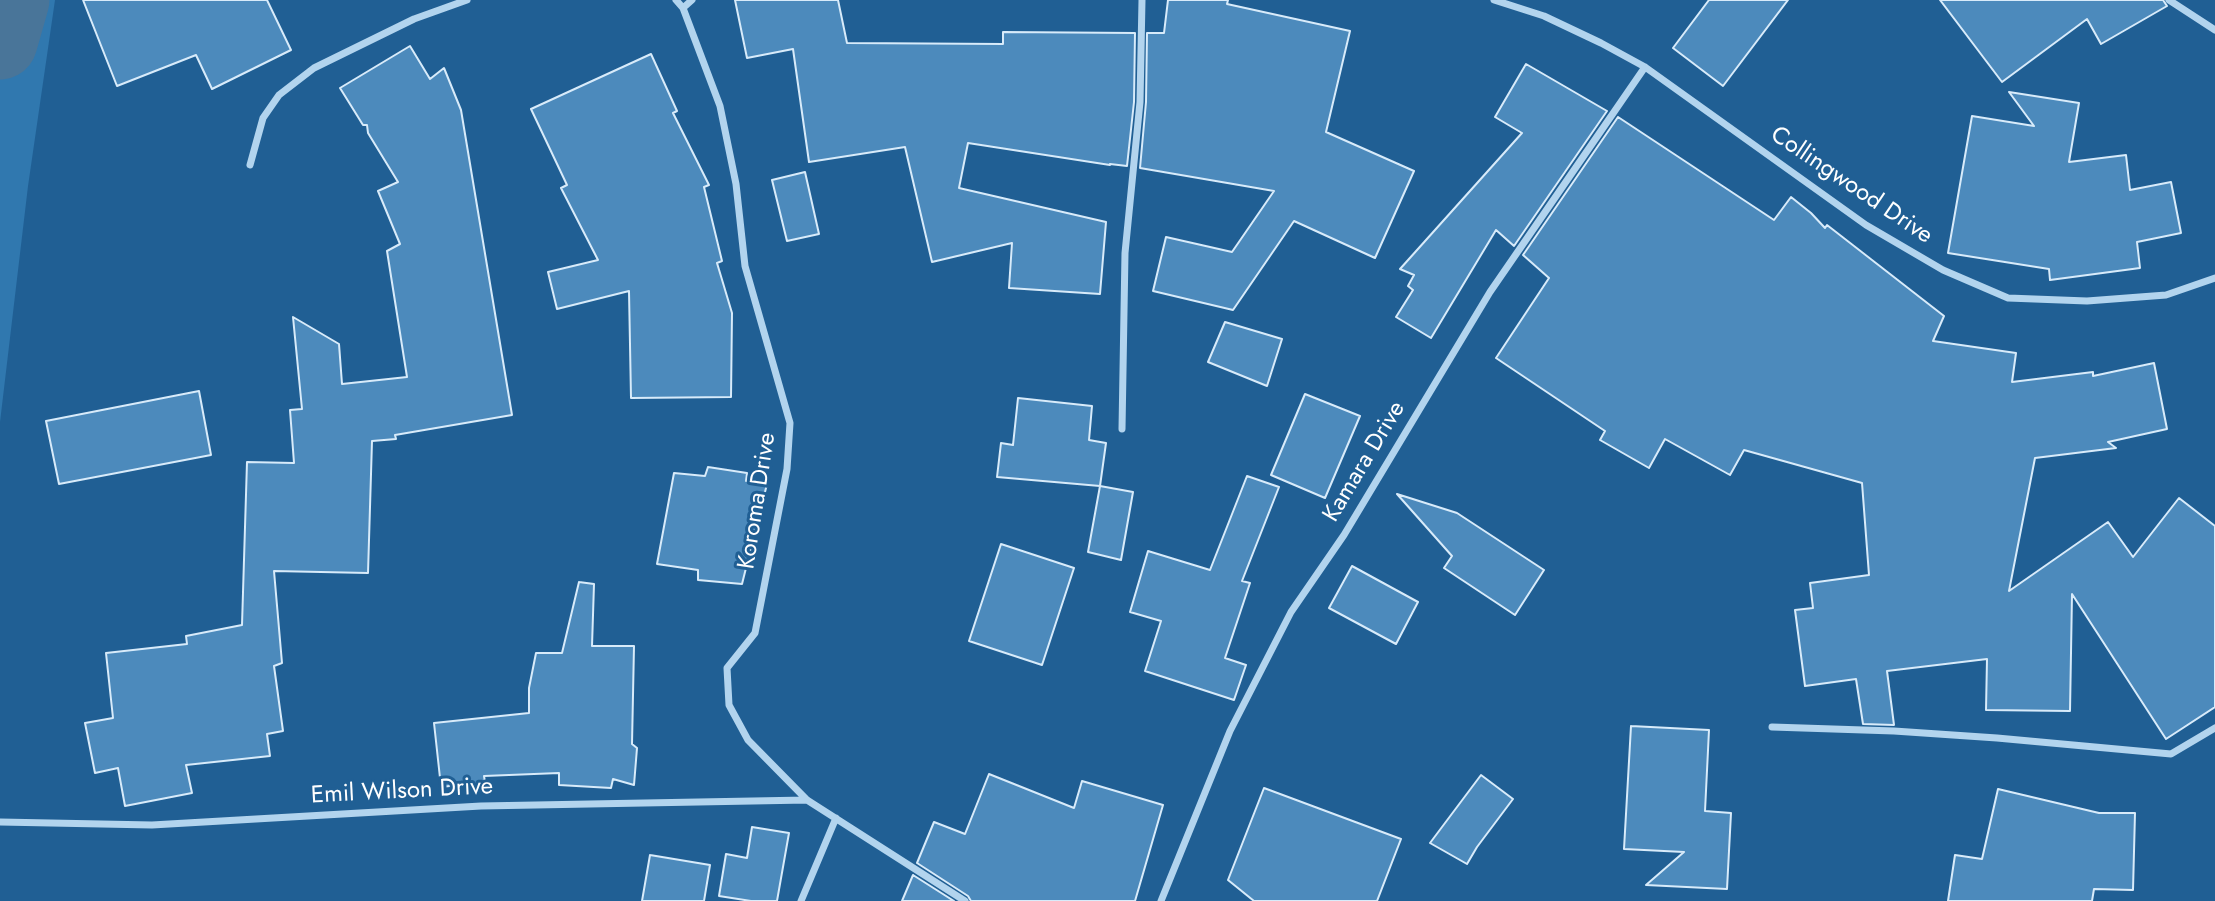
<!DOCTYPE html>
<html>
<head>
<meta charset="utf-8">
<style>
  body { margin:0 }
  canvas { display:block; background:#205f94 }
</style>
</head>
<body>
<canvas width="2215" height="901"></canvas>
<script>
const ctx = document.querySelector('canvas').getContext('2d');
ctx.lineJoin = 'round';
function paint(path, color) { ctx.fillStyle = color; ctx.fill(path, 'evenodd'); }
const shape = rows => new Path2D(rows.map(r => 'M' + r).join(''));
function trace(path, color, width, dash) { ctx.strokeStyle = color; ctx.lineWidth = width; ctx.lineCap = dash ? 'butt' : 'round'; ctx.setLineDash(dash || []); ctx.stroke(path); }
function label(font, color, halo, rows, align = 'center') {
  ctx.font = font + ' Jost,sans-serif'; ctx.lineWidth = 6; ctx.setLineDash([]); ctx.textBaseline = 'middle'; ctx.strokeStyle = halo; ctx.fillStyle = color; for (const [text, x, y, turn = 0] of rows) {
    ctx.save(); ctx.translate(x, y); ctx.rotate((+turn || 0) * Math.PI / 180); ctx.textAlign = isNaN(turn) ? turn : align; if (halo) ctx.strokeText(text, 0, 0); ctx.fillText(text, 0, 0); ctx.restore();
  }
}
const green = shape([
  [0,0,55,0,28,186,0,422]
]);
const river = shape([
  [0,42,12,0]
]);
const building = shape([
  [83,0,267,0,291,50,212,89,196,55,117,86,83,0],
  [735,0,838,0,847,43,1003,44,1003,32,1135,33,1134,102,1127,166,1110,164,1110,165,968,143,959,188,1106,222,1100,294,1009,288,1012,243,932,262,905,147,809,162,793,49,747,58,735,0],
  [1168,0,1228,0,1227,4,1350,31,1326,132,1414,171,1375,258,1294,221,1233,310,1153,291,1166,237,1232,252,1274,191,1140,168,1146,102,1147,33,1164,33,1168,0],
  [1709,0,1788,0,1723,86,1673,48,1709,0],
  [1940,0,2163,0,2167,6,2101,44,2087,19,2002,82,1940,0],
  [410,46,430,79,444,68,461,110,512,415,395,435,396,439,372,441,368,573,274,571,282,663,274,666,283,731,267,734,270,756,186,765,192,793,125,806,118,768,95,773,85,723,113,718,106,653,187,644,186,636,242,625,247,462,294,463,290,410,302,409,293,317,339,344,342,384,407,377,387,251,400,244,378,191,398,182,368,133,367,125,363,125,340,88,410,46],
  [651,54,677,111,673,113,709,185,704,187,722,261,717,263,732,313,731,397,631,398,629,291,557,309,548,272,598,260,561,188,567,185,531,109,651,54],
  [1526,64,1607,111,1514,246,1496,230,1431,338,1396,317,1413,290,1408,286,1414,275,1400,269,1522,133,1495,117,1526,64],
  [2009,92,2079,103,2069,162,2126,155,2130,190,2171,182,2181,233,2137,242,2140,268,2050,280,2049,269,1948,253,1972,116,2034,126,2009,92],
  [1618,117,1774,220,1791,197,1811,213,1825,228,1827,225,1944,316,1933,341,2016,353,2012,382,2093,372,2093,376,2154,363,2167,429,2108,442,2116,448,2035,458,2009,591,2108,522,2133,557,2179,498,2215,526,2215,707,2166,739,2072,594,2070,711,1986,710,1987,659,1887,671,1894,725,1863,724,1856,679,1805,686,1795,610,1813,608,1810,583,1869,575,1862,483,1744,450,1730,475,1665,439,1649,468,1600,440,1605,431,1496,358,1549,278,1523,255,1618,117],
  [805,172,819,234,787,241,772,180,805,172],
  [1225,322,1282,339,1267,386,1208,362,1225,322],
  [199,391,211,455,59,484,46,421,199,391],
  [1305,394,1360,416,1325,498,1271,475,1305,394],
  [1018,398,1092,406,1089,440,1106,443,1100,486,997,477,1001,443,1013,445,1018,398],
  [708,467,747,473,746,481,767,484,742,584,698,580,698,570,657,564,674,473,705,476,708,467],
  [1247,476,1279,487,1242,581,1250,583,1225,658,1246,665,1234,700,1145,671,1161,621,1130,612,1148,551,1210,570,1247,476],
  [1100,486,1133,492,1121,560,1088,552,1100,486],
  [1397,494,1457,513,1544,570,1515,615,1444,568,1452,556,1397,494],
  [1001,544,1074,568,1042,665,969,641,1001,544],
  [1352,566,1418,602,1396,644,1329,608,1352,566],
  [579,582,594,584,592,646,634,646,632,744,637,748,634,785,613,779,611,788,559,785,559,773,484,776,485,782,441,787,434,723,529,713,529,688,536,653,562,653,579,582],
  [1631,726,1709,730,1705,811,1731,813,1727,889,1646,885,1684,852,1624,849,1631,726],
  [989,774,1074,808,1082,781,1163,805,1135,901,971,901,968,896,917,863,934,822,965,834,989,774],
  [1481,775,1513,799,1477,847,1467,864,1430,843,1481,775],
  [1264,788,1401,839,1377,901,1254,901,1228,880,1264,788],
  [1998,789,2099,813,2135,813,2133,890,2094,889,2092,901,1948,901,1955,855,1982,859,1998,789],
  [752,827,789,833,777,901,751,901,719,896,726,854,747,858,752,827],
  [650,855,710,865,704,901,642,901,650,855],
  [913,875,954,901,902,901,913,875]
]);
const street = shape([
  [676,0,683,8,720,106,736,184,745,266,790,423,787,469,755,633,727,668,729,705,748,740,807,800,965,901],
  [1494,0,1544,16,1601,43,1645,67,1866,225,1943,270,2008,298,2087,301,2166,295,2215,278],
  [2169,0,2215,30],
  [683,8,692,0],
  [250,165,263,118,279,95,314,68,414,19,467,0],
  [1122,429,1125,253,1140,102,1142,0],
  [1772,727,1894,731,1997,738,2171,754,2215,728],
  [0,822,152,825,481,806,807,800],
  [801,901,836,818],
  [1161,901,1230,731,1291,612,1344,535,1490,292,1645,67]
]);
const streetNames = [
  ["Collingwood Drive",1851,186,34],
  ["Kamara Drive",1365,462,-59],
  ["Koroma Drive",758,501,-81],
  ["Emil Wilson Drive",402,792,-3]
];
paint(green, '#3078af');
trace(river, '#497599', 75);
paint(building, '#4c8abc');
trace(building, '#d8ebfa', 2);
trace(street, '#b2d4ee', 7);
label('24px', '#fff', '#205f94', streetNames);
</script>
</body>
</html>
